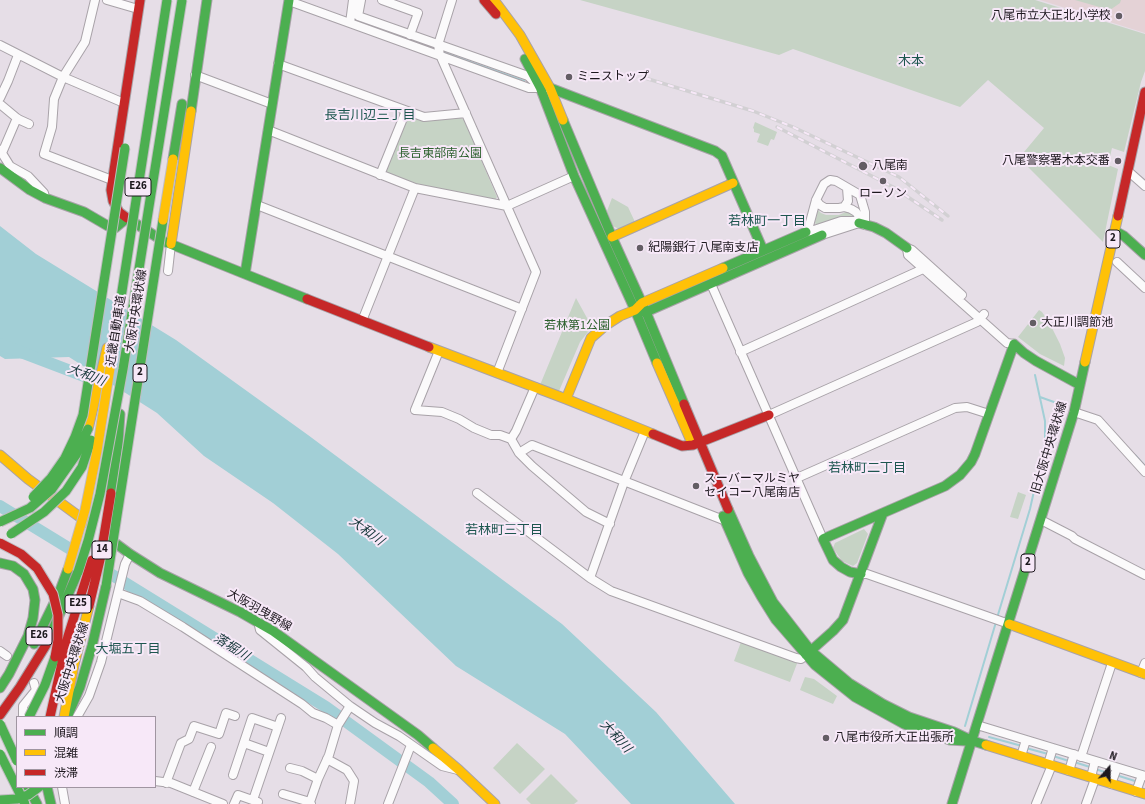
<!DOCTYPE html>
<html>
<head>
<meta charset="utf-8">
<style>
  body { margin:0 }
  #map { position:relative; width:1145px; height:804px; overflow:hidden; background:#e6dee7; font-family:"Source Sans 3","Noto Sans JP",sans-serif }
  canvas { display:block }
  .legend { position:absolute; left:16px; top:716px; width:140px; height:72px; box-sizing:border-box; background:#f7e8f8; border:1px solid #a095a1; margin:0; padding:5px 7px; list-style:none; font-size:12px; color:#1d181e }
  .legend li { display:flex; align-items:center; gap:8px; height:20px }
  .legend b { width:20px; border:1px solid #a095a1 }
  .north { position:absolute; left:1089px; top:748px; width:40px; height:40px; -webkit-text-stroke:3px #f7e8f8; paint-order:stroke; rotate:20deg; font-size:11px; font-weight:700; line-height:16px; text-align:center; color:#1d181e }
  .north::after { content:''; display:block; margin:auto; width:14px; height:18px; background:#1d181e; clip-path:polygon(50% 0,100% 100%,50% 72%,0 100%) }
</style>
</head>
<body>
<div id="map">
<canvas width="1145" height="804"></canvas>
<ul class="legend">
<li><b style="height:5px;background:#4caf50"></b>順調</li>
<li><b style="height:5px;background:#ffc107"></b>混雑</li>
<li><b style="height:5px;background:#c62828"></b>渋滞</li>
</ul>
<div class="north">N</div>
</div>
<script>
const ctx = document.querySelector('canvas').getContext('2d');
ctx.lineJoin = 'round';
function paint(path, color) { ctx.fillStyle = color; ctx.fill(path, 'evenodd'); }
const shape = rows => new Path2D(rows.map(r => 'M' + r).join(''));
function trace(path, color, width, dash) { ctx.strokeStyle = color; ctx.lineWidth = width; ctx.lineCap = dash ? 'butt' : 'round'; ctx.setLineDash(dash || []); ctx.stroke(path); }
function label(font, color, halo, rows, align = 'center') {
  ctx.font = font + ' "Source Sans 3","Noto Sans JP",sans-serif'; ctx.lineWidth = 4; ctx.setLineDash([]); ctx.textBaseline = 'middle'; ctx.strokeStyle = halo; ctx.fillStyle = color; for (const [text, x, y, turn = 0] of rows) {
    ctx.save(); ctx.translate(x, y); ctx.rotate((+turn || 0) * Math.PI / 180); ctx.textAlign = isNaN(turn) ? turn : align; if (halo) ctx.strokeText(text, 0, 0); ctx.fillText(text, 0, 0); ctx.restore();
  }
}
const education = shape([
  [1040,0,1145,0,1145,33]
]);
const green = shape([
  [580,0,1035,0,1145,34,1145,71,1141,82,1124,152,1112,148,1108,165,1118,169,1103,242,1019,158,1044,128,988,80,960,107,793,49,779,55],
  [1075,0,1121,0,1120,3,1110,10],
  [408,115,460,117,464,120,497,197,495,200,417,186,387,174,386,170],
  [755,122,777,132,774,140,771,139,768,146,757,142,760,134,754,132,754,129,753,128],
  [612,198,628,207,635,222,619,229,613,226,607,211],
  [818,210,821,213,826,215,839,215,848,211,852,212,856,219,816,226,815,222],
  [576,298,592,327,580,342,559,391,540,385],
  [1039,310,1042,312,1050,324,1060,344,1065,358,1064,366,1040,354,1018,337],
  [1018,492,1026,495,1018,519,1010,517],
  [864,529,868,534,857,563,853,566,842,561,833,548,835,543],
  [741,642,798,661,790,682,734,661],
  [805,677,814,679,837,696,833,704,800,690],
  [517,743,545,769,520,794,493,768],
  [551,774,578,801,574,804,531,804,526,799]
]);
const water = shape([
  [0,226,36,254,176,340,308,435,562,624,656,712,735,804,631,804,565,734,456,666,338,554,273,503,204,456,157,413,69,357,5,359,0,356]
]);
const stream = shape([
  [404,39,436,50],
  [442,52,524,81],
  [1040,397,1065,406],
  [1135,455,1145,466],
  [997,618,1030,509,1045,442,1045,421,1035,375],
  [965,726,996,622],
  [989,737,1022,746],
  [1026,748,1048,754],
  [1053,756,1069,761],
  [1074,762,1090,767],
  [1095,769,1111,774],
  [1116,775,1138,782]
]);
const river = shape([
  [0,344,97,381],
  [0,506,80,555],
  [101,568,326,707,429,782,453,804]
]);
const street = shape([
  [95,0,85,42,63,77,54,99,52,127,44,154,112,180],
  [107,0,138,9],
  [361,0,358,16,528,76,535,83],
  [382,0,418,13,410,35],
  [452,0,438,45,440,55,536,272,497,373],
  [289,1,529,88,545,88],
  [350,23,353,0],
  [0,45,63,77,124,103],
  [278,64,424,117,466,113],
  [195,75,272,104],
  [0,98,8,81,18,55],
  [0,104,18,119,29,124],
  [268,130,415,188,507,206,574,176],
  [0,150,10,166,28,176,44,193,45,198],
  [2,153,17,118],
  [1128,171,1145,186],
  [380,175,406,111],
  [816,200,820,205,825,208,839,208,844,207,851,209,856,212,865,225],
  [257,205,522,309],
  [844,207,848,201,847,188],
  [806,232,809,226,816,200,824,184,830,180,836,181,860,195,865,212,865,225],
  [806,232,811,231,841,221,854,221,859,223],
  [822,235,856,224],
  [907,248,908,255,1007,343,1014,344],
  [907,248,912,250,962,295],
  [1117,262,1145,288],
  [168,271,171,244],
  [711,284,823,539],
  [362,321,415,188],
  [439,351,415,410,442,412,459,419,474,428,491,435,500,435,511,439,516,431,535,387],
  [740,352,923,269],
  [1074,412,1098,420,1145,472],
  [769,415,977,322,984,314],
  [511,439,519,453,532,466,586,512,610,524],
  [519,453,532,445,726,521],
  [797,478,955,408,967,407,989,414],
  [477,493,590,578,611,591,796,658,801,659,805,656],
  [1041,520,1072,536,1075,539,1145,575],
  [861,574,867,574,1009,624],
  [590,578,624,482,645,431],
  [118,593,140,601,183,627,302,704,313,713,326,718,338,725],
  [258,621,260,630,306,667,315,677,350,706,375,723,399,736,442,766,458,770],
  [0,651,7,656],
  [1141,673,1145,663],
  [23,717,23,706,36,690,34,683],
  [77,717,89,696,101,662,125,564,130,554],
  [977,725,1145,776],
  [244,743,269,752],
  [1021,756,1026,740],
  [1081,757,1112,663],
  [327,759,347,770,354,781,350,804],
  [1048,764,1053,748],
  [290,768,302,771,318,779],
  [1069,771,1074,754],
  [233,775,252,718,278,727],
  [1091,777,1095,761],
  [155,781,171,783,223,804],
  [166,783,181,743,189,739,194,726,219,734,226,713,235,716],
  [1111,784,1117,768],
  [62,787,65,804],
  [193,792,211,747],
  [1136,792,1142,775],
  [283,794,310,802],
  [253,800,281,718],
  [234,804,238,795,258,802],
  [311,804,310,802,318,779,329,755,338,725,350,706],
  [388,804,411,745],
  [1036,804,1052,765],
  [1086,804,1095,779]
]);
const fast = shape([
  [525,59,540,87,574,176,635,310,657,363],
  [550,88,715,151,722,156,763,250],
  [191,111,207,0],
  [563,120,612,237,646,312,684,404],
  [173,159,182,104],
  [0,168,30,190,45,198,84,212,108,226,115,228,127,218,163,241,307,299],
  [859,223,874,227,886,233,907,248],
  [1115,231,1124,236,1145,255],
  [723,268,806,232],
  [245,274,289,0],
  [639,311,646,312,822,235],
  [111,493,118,444,120,414],
  [728,509,749,556,773,602,811,651,849,683,883,704,909,717,954,732,973,741,986,745],
  [723,516,748,573,761,596,776,620,815,665,855,697,904,724,950,740,966,741],
  [107,537,130,554,160,573,240,612,273,631,418,735,433,748],
  [0,563,13,566,24,574,33,589,35,600,33,618,28,636,9,674,0,688],
  [861,574,850,572,841,567,833,560,823,539,945,486,960,475,971,462,975,454,1014,344,1024,353,1036,361,1080,385],
  [50,636,78,572],
  [34,644,59,593,68,569],
  [806,655,833,631,843,620,883,513],
  [68,715,80,687,92,646,106,586],
  [28,787,37,804],
  [47,787,51,804],
  [952,804,1074,412,1085,362]
]);
const slow = shape([
  [494,0,520,35,550,88,563,120],
  [612,237,733,183],
  [171,244,191,111],
  [429,347,566,399,653,434],
  [1085,362,1118,216],
  [657,363,691,441],
  [566,399,591,338,606,325,620,316,635,310,642,303,723,268],
  [88,429,107,348],
  [0,455,28,479,88,523],
  [1009,624,1145,674],
  [64,717,74,665,89,606],
  [986,745,1145,794],
  [433,748,459,770,495,804]
]);
const jam = shape([
  [484,0,496,14],
  [1118,216,1145,92],
  [127,218,119,212,113,201,111,190,140,0],
  [307,299,429,347],
  [684,404,728,509],
  [653,434,682,446,693,445,769,415],
  [0,715,20,687,46,645,50,636]
]);
const rail = shape([
  [645,78,753,111,793,127,899,177,948,216],
  [777,127,893,187,942,220]
]);
const fastBridge = shape([
  [116,330,167,0],
  [33,497,51,478,65,458,75,437,83,415,125,148],
  [0,522,30,508,52,489,76,455,88,429],
  [11,534,44,512,66,491,82,467,91,440],
  [78,572,88,541,100,494,123,369,182,0],
  [106,586,163,220],
  [29,717,45,685,55,657],
  [0,724,17,761],
  [0,754,25,804],
  [0,800,17,799,28,795,39,787]
]);
const slowBridge = shape([
  [163,220,173,159],
  [68,569,85,510,97,451,116,330]
]);
const jamBridge = shape([
  [0,543,21,554,37,568,53,594,58,615,58,640,55,657],
  [89,606,100,560,111,493],
  [50,717,68,636,92,560]
]);
const markers = [
  [1119,16,4,"#635d64"],
  [569,77,4,"#635d64"],
  [1118,161,4,"#635d64"],
  [863,166,5,"#635d64"],
  [883,181,4,"#635d64"],
  [640,248,4,"#635d64"],
  [1033,323,4,"#635d64"],
  [696,486,4,"#635d64"],
  [826,738,4,"#635d64"]
];
const shields = [
  [138,187,26],
  [1113,239,14],
  [140,373,14],
  [102,550,20],
  [1028,563,14],
  [78,604,26],
  [39,636,26]
];
const shieldNames = [
  ["E26",138,187],
  ["2",1113,239],
  ["2",140,373],
  ["14",102,550],
  ["2",1028,563],
  ["E25",78,604],
  ["E26",39,636]
];
const poiNames = [
  ["八尾市立大正北小学校",1111,16,"right"],
  ["ミニストップ",577,77],
  ["八尾警察署木本交番",1110,161,"right"],
  ["八尾南",872,166],
  ["ローソン",883,194,"center"],
  ["紀陽銀行 八尾南支店",648,248],
  ["大正川調節池",1041,323],
  ["スーバーマルミヤ",704,479],
  ["セイコー八尾南店",704,493],
  ["八尾市役所大正出張所",834,738]
];
const parkNames = [
  ["長吉東部南公園",440,154],
  ["若林第1公園",577,326]
];
const streetNames = [
  ["大阪中央環状線",137,311,-81],
  ["近畿自動車道",117,331,-81],
  ["旧大阪中央環状線",1050,448,-73],
  ["大阪羽曳野線",259,611,30],
  ["大阪中央環状線",73,663,-72]
];
const neighbourhoodNames = [
  ["木本",911,62],
  ["長吉川辺三丁目",370,116],
  ["若林町一丁目",767,222],
  ["若林町二丁目",867,469],
  ["若林町三丁目",504,531],
  ["大堀五丁目",128,650]
];
const waterNames = [
  ["大和川",86,376,21],
  ["大和川",366,532,36],
  ["落堀川",231,648,32],
  ["大和川",615,737,47]
];
paint(education, '#e4d2d6');
paint(green, '#c6d3c5');
paint(water, '#a2cfd6');
trace(stream, '#a2cfd6', 2);
trace(river, '#a2cfd6', 12);
trace(street, '#a8a2a8', 10);
trace(fast, '#a8a2a8', 11);
trace(slow, '#a8a2a8', 11);
trace(jam, '#a8a2a8', 11);
trace(street, '#fbfafb', 8);
trace(fast, '#4caf50', 9);
trace(slow, '#ffc107', 9);
trace(jam, '#c62828', 9);
trace(rail, '#d2d0d3', 3.5);
trace(rail, '#f7e8f8', 2, [6]);
trace(fastBridge, '#c0bcc1', 11, []);
trace(slowBridge, '#c0bcc1', 11, []);
trace(jamBridge, '#c0bcc1', 11, []);
trace(fastBridge, '#4caf50', 9);
trace(slowBridge, '#ffc107', 9);
trace(jamBridge, '#c62828', 9);
for (const [x, y, r, color] of markers) { const dot = new Path2D(); dot.arc(x, y, r, 0, 2 * Math.PI); ctx.fillStyle = color; ctx.fill(dot); trace(dot, '#f7e8f8', 1.5); }
for (const [x, y, w] of shields) { const box = new Path2D(); box.roundRect(x - w / 2, y - 9, w, 18, 3); ctx.fillStyle = '#f7e8f8'; ctx.fill(box); trace(box, '#1d181e', 1); }
label('bold 11px', '#1d181e', null, shieldNames);
label('12px', '#1d181e', '#f7e8f8', poiNames, 'left');
label('12px', '#2d612e', '#f7e8f8', parkNames);
label('12px', '#1d181e', '#f7e8f8', streetNames);
label('13px', '#1d564f', '#f7e8f8', neighbourhoodNames);
label('italic 13px', '#16373a', '#f7e8f8', waterNames);
</script>
</body>
</html>
